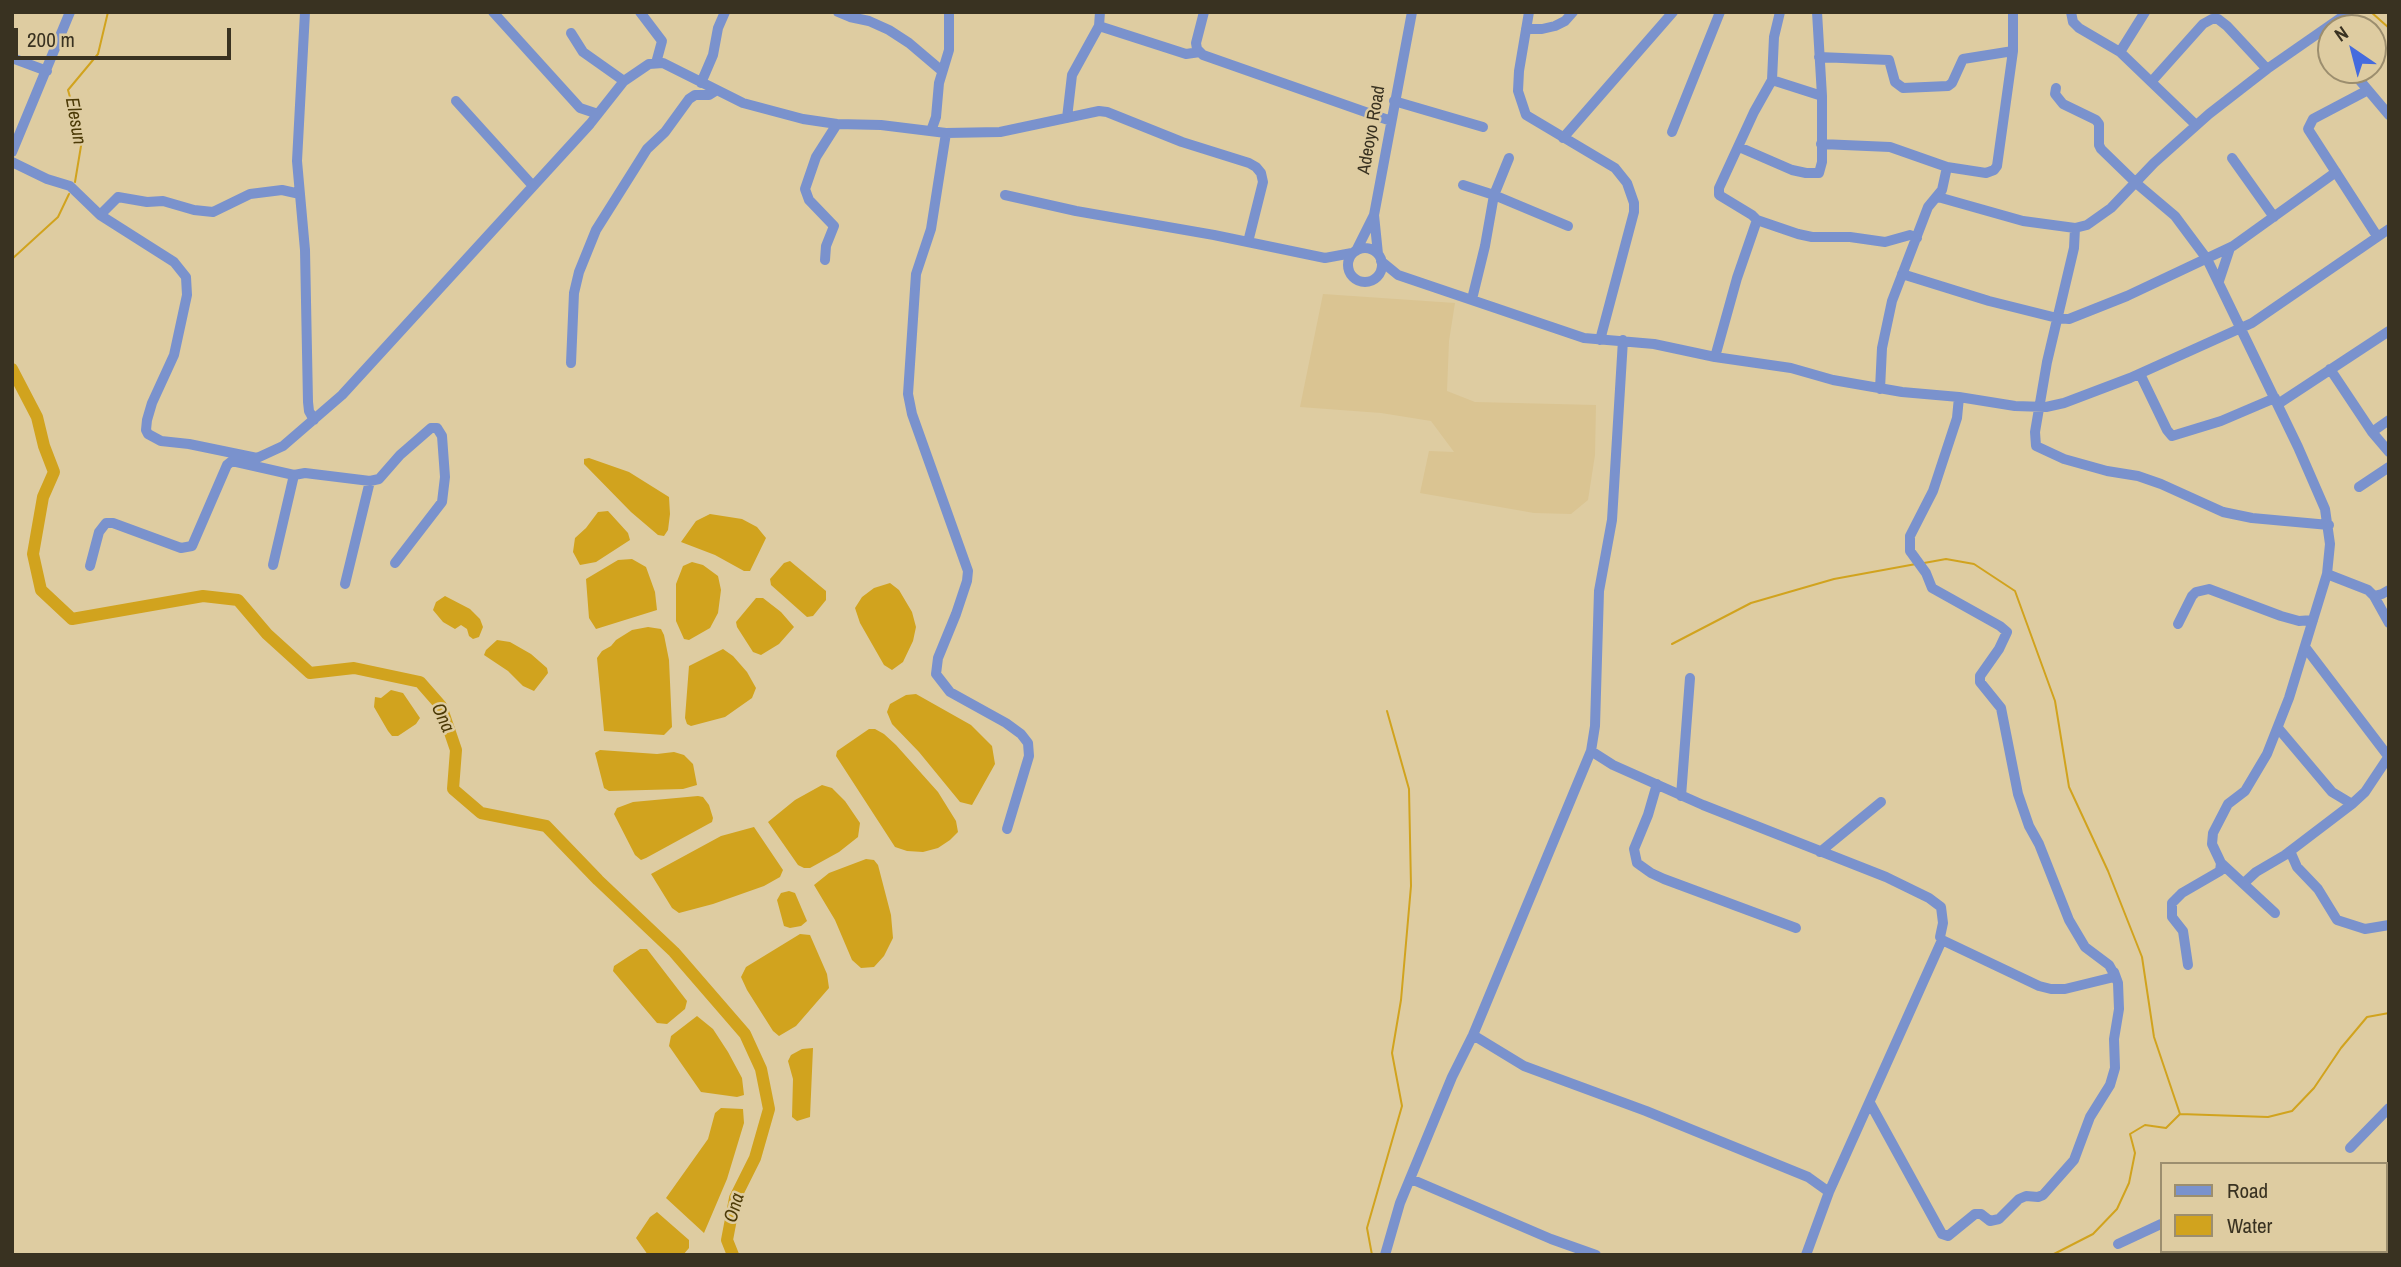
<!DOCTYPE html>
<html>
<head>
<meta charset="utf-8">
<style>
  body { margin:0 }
  #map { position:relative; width:2401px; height:1267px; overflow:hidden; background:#decca1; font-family:"Archivo Narrow",sans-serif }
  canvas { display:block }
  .frame { position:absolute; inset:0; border:14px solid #393221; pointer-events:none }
  .legend { position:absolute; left:2160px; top:1162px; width:228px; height:91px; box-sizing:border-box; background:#decca1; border:2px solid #9c8e6e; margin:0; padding:9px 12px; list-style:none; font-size:21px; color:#393221 }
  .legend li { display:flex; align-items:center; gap:14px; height:35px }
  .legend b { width:35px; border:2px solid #9c8e6e }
  .north { position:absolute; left:2317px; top:14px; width:70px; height:70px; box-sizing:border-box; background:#decca1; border:2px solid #9c8e6e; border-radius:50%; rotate:325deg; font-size:19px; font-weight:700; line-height:28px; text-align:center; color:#393221 }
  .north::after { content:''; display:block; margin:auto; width:24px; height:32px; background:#456bde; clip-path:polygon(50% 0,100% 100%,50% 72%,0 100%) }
  .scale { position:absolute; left:14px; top:28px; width:217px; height:32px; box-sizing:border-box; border:4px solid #393221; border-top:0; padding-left:9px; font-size:21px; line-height:24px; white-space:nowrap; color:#393221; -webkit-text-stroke:5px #decca1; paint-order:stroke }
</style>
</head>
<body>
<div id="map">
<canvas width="2401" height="1267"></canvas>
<div class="frame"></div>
<ul class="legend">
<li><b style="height:9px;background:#7a92cd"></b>Road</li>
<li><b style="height:19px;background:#d1a31e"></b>Water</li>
</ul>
<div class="north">N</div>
<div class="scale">200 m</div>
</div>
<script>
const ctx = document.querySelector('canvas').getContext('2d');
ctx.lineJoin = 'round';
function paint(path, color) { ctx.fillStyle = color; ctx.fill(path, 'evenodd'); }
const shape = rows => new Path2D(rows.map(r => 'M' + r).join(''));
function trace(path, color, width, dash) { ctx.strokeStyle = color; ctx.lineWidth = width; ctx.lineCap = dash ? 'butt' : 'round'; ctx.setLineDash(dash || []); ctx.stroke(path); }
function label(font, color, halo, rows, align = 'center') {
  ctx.font = font + ' "Archivo Narrow",sans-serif'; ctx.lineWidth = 5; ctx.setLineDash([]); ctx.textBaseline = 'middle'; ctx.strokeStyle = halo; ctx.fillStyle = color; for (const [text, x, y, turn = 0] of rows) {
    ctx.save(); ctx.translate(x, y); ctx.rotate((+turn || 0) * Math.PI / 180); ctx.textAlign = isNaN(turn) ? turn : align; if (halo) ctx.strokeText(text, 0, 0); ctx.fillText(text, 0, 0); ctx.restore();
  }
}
const built = shape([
  [1323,294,1455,303,1449,341,1447,391,1475,402,1596,405,1595,455,1588,500,1571,514,1534,513,1420,493,1429,451,1454,452,1431,421,1381,413,1300,407]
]);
const water = shape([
  [589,458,629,472,669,497,670,514,668,530,664,536,658,535,631,512,584,464,584,459],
  [608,511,628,533,630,540,596,562,580,565,573,552,575,538,586,528,598,512],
  [710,514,742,519,757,527,766,538,750,571,744,571,715,555,681,542,696,521],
  [632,559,646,567,655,592,657,610,596,629,589,618,586,579,618,560],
  [790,561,826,591,826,600,813,616,807,617,771,585,770,579,784,563],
  [692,562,703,565,718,576,721,590,718,613,710,628,689,640,684,639,676,621,676,584,683,566],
  [890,583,899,590,912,612,916,627,913,641,903,662,892,670,884,665,860,623,855,608,862,597,874,588],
  [445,596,470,609,480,619,483,627,479,637,473,639,469,636,467,629,461,625,455,629,443,622,433,610,436,602],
  [756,598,763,598,781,612,794,627,779,644,761,655,753,652,737,627,736,622],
  [648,627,661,629,664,635,669,660,672,727,664,735,604,731,597,658,602,651,611,646,616,640,632,630],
  [497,640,510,642,531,654,547,668,548,673,534,691,523,686,508,671,484,655,486,650],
  [723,649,733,656,747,672,756,688,752,698,725,717,691,726,687,724,685,718,689,666],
  [391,690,403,693,420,718,416,724,398,736,392,736,388,731,374,707,375,697,381,698],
  [916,694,971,725,992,746,995,764,972,805,960,802,919,752,892,724,887,712,890,704,906,695],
  [869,729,875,729,884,734,896,745,938,792,956,821,958,832,950,840,938,848,923,852,907,851,895,847,836,756,837,751],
  [600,750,657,754,674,752,684,755,693,764,697,785,683,789,609,791,604,788,595,753],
  [822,785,832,788,845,801,860,823,858,837,839,852,810,868,804,868,798,865,768,822,795,800],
  [698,796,703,797,709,805,713,818,712,822,646,858,641,860,635,855,614,814,617,808,633,802],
  [754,827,783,870,780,877,764,886,713,904,679,913,672,908,651,874,721,836],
  [866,859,874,860,878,865,891,915,893,938,884,956,874,967,861,968,852,960,835,920,814,885,829,873],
  [789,891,795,893,807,921,801,926,790,928,784,926,777,900,781,893],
  [800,934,810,935,827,974,829,988,796,1026,779,1036,773,1031,747,990,741,977,746,967],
  [640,949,647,949,687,1001,685,1009,667,1024,657,1023,613,971,614,966],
  [697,1016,713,1029,728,1052,742,1078,744,1095,737,1097,701,1092,669,1046,671,1036],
  [813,1048,810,1117,797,1121,792,1117,793,1079,788,1061,791,1055,802,1049],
  [721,1108,743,1109,744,1123,727,1179,704,1233,666,1198,708,1139,715,1113],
  [657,1212,689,1240,689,1248,683,1255,648,1255,636,1238,650,1217]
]);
const stream = shape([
  [2371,12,2389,28],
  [75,182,82,140,68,90,98,54,108,12],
  [12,259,58,217,69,194],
  [1924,563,1946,559,1974,564,2015,591,2055,701,2069,787,2108,871,2142,957,2154,1037,2180,1114],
  [1672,644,1751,603,1834,579,1916,564],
  [1372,1255,1367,1228,1402,1106,1392,1053,1401,1000,1411,886,1409,789,1387,711],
  [2052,1255,2093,1234,2117,1209,2129,1183,2135,1153,2130,1134,2145,1125,2166,1128,2180,1114,2268,1117,2292,1111,2314,1088,2341,1048,2367,1017,2389,1013]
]);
const river = shape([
  [12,369,37,417,44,446,54,472,43,497,33,554,41,590,72,619,203,596,238,600,267,634,310,673,354,668,420,682,441,706,456,750,453,789,481,813,546,826,598,880,674,952,745,1034,761,1069,769,1109,755,1158,735,1198,727,1240,733,1255]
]);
const minor = shape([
  [305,12,297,161,305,250,308,402,309,411,314,420],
  [493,12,580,108,598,114],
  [640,12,662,41,656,63],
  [838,12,850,17,869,21,889,30,909,43,942,71],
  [1204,12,1196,43,1197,49,1203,55,1391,121],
  [1529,12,1519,71,1518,91,1526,115,1615,168,1627,183,1634,203,1634,212,1600,340],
  [1780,12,1774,37,1772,80,1754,112,1719,188,1719,195,1752,215,1757,220,1798,234,1812,237,1850,237,1885,242,1910,235,1917,238],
  [2071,12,2073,22,2079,28,2120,52,2196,125],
  [1099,26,1186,54,1200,52],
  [1526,29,1542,29,1555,26,1565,21,1573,12],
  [571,33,583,52,624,81],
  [2321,34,2331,45],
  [2120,52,2145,12],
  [1819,57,1889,60,1895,82,1903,88,1948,86,1952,83,1963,59,2013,51],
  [12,58,47,71],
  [2351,70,2389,115],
  [1772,80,1822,96],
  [2152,81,2203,24,2212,19,2218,19,2227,26,2267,69],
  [701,83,713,55,718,28,725,12],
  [2056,88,2055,94,2063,104,2096,120,2099,124,2099,145,2101,149,2136,183,2175,216,2207,259,2298,447,2325,509,2330,544,2327,574,2289,698,2267,754,2245,791,2228,804,2213,833,2212,844,2221,863,2275,913],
  [2368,90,2313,119,2308,129,2377,236],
  [456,101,533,186],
  [1394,101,1483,127],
  [1067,118,1072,75,1099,26,1100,12],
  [931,131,936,117,939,83,949,50,949,12],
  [1672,132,1720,12],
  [946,133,931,229,916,274,908,394,912,414,968,571,967,581,956,614,938,658,936,674,950,692,1006,723,1021,734,1028,743,1029,756,1007,829],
  [1563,138,1673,12],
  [1821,144,1890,147,1947,167,1986,173,1994,170,1997,166,2013,51,2013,12],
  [1739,147,1792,170,1806,173,1819,173,1822,162,1822,96,1817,12],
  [12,152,70,12],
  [2232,158,2274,217],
  [12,162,47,179,70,186,100,215,174,262,186,277,187,295,174,355,152,403,147,420,146,430,148,434,161,441,189,444,257,458,283,446,342,395,590,124,624,81,649,64,663,63,743,103,803,119,837,124,881,125,946,133,1000,132,1099,111,1107,112,1182,142,1249,163,1256,167,1261,173,1263,182,1248,242],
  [1463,185,1494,195,1568,226],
  [1005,195,1076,211,1214,235,1325,258,1352,253],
  [1938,197,2023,221,2075,228,2087,225,2111,208,2154,163,2209,114,2267,69,2349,12],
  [100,215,118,197,147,202,163,201,194,210,213,212,250,194,282,190,300,194],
  [1374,215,1378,254],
  [2075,228,2074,248,2047,362,2035,432,2036,446,2064,459,2107,471,2138,476,2161,484,2223,512,2252,518,2329,525],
  '1348 265a17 17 0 1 1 34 0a17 17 0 1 1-34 0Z',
  [1356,251,1374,215,1412,12],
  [825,260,826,246,834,226,809,200,805,189,816,157,837,124],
  [1381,261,1398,275,1584,338,1654,344,1715,357,1791,368,1833,380,1902,392,1959,397,2015,406,2046,407,2064,403,2130,378,2252,323,2389,229],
  [1902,274,1989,301,2057,318,2069,319,2127,296,2233,246,2336,172],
  [2219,281,2230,248],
  [1472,299,1485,246,1494,195,1509,158],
  [1715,357,1737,278,1757,220],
  [571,363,574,293,579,272,596,230,647,149,665,132,689,99,695,95,709,95,717,90],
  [2330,369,2372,432,2389,452],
  [2140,374,2167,430,2172,436,2221,421,2275,398],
  [1880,389,1882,348,1892,301,1928,207,1942,190,1947,167],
  [2278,404,2389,331],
  [2372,432,2389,420],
  [2359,487,2389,467],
  [273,565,294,475],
  [90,566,99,532,106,523,113,523,181,548,192,546,227,465,232,461,294,475,305,473,370,481,379,479,400,455,431,428,437,428,442,436,445,477,442,502,395,563],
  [2327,574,2368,590,2374,596,2389,623],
  [345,584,370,481],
  [2374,596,2382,594,2389,590],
  [2178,624,2192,596,2196,592,2209,589,2281,616,2299,621,2313,620],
  [2305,647,2388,756],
  [2278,728,2332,792,2352,804],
  [1591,751,1613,765,1703,805,1886,877,1929,898,1941,907,1943,923,1940,937,1942,940,1829,1192,1806,1255],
  [1657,784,1648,815,1634,849,1637,863,1651,873,1664,879,1796,928],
  [1681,796,1690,678],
  [2290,851,2297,867,2318,889,2337,920,2365,929,2389,925],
  [1820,852,1881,802],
  [2244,883,2256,872,2285,855,2352,804,2365,792,2389,756],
  [1942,940,2039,986,2051,989,2065,989,2110,978,2114,974,2109,965,2085,947,2069,920,2039,844,2029,826,2018,794,2001,708,1980,682,1980,676,1999,649,2007,632,2000,626,1932,588,1926,573,1910,551,1910,536,1933,491,1957,418,1959,397],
  [2188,965,2183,931,2172,917,2172,903,2182,893,2220,871,2221,863],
  [1473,1035,1524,1066,1646,1111,1808,1177,1829,1192],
  [1870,1103,1942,1234,1948,1236,1975,1214,1981,1214,1990,1221,1999,1219,2019,1199,2026,1196,2038,1197,2043,1195,2074,1160,2090,1117,2110,1085,2115,1068,2114,1039,2119,1009,2118,983,2114,972],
  [2350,1148,2389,1108],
  [1411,1179,1551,1239,1596,1255],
  [2118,1244,2161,1224],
  [2205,1251,2207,1255],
  [2288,1251,2290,1255],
  [1385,1255,1400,1203,1452,1077,1473,1035,1591,751,1595,726,1599,591,1612,520,1623,340],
  [2245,1255,2254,1251]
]);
const streetNames = [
  ["Adeoyo Road",1372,130,-80]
];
const waterNames = [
  ["Elesun",75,121,80],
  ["Ona",442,718,65],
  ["Ona",735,1208,-74]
];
paint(built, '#dac492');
paint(water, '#d1a31e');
trace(stream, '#d1a31e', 2);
trace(river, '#d1a31e', 12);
trace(minor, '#7a92cd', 10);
label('18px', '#393221', '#decca1', streetNames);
label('italic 19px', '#4c3a06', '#decca1', waterNames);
</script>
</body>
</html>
